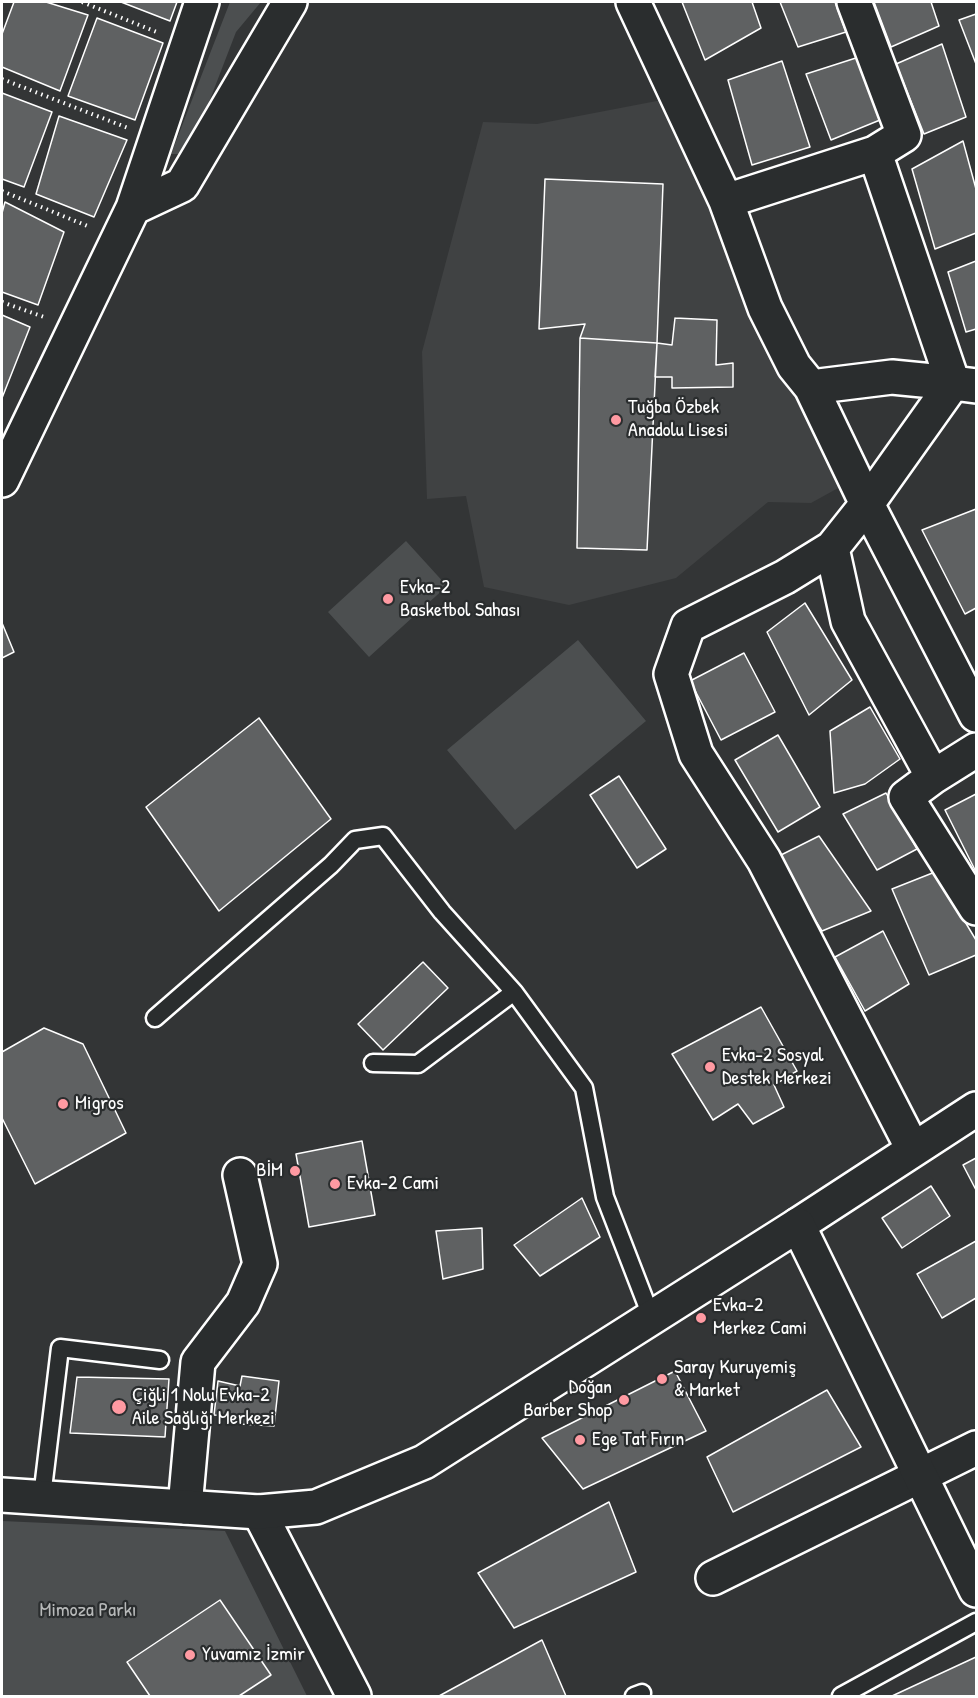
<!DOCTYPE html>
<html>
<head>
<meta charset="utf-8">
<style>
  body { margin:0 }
  #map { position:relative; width:978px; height:1698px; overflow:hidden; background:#333536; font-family:"Patrick Hand",sans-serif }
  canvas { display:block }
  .frame { position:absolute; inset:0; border:3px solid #fff; pointer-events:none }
</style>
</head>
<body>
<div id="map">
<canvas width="978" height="1698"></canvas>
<div class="frame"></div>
</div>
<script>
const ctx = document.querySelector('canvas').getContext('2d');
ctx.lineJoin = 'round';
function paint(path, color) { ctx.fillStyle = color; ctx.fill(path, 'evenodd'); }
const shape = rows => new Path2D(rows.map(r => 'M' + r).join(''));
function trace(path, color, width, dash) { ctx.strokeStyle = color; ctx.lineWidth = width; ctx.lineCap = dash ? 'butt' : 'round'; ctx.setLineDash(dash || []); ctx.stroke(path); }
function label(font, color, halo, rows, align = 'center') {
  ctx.font = font + ' "Patrick Hand",sans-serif'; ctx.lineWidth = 4.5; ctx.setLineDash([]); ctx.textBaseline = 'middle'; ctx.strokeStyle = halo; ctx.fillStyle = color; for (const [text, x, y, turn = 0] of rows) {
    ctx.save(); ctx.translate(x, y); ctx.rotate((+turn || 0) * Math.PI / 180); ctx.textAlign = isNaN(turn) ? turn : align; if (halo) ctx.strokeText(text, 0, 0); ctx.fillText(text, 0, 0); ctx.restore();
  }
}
const built = shape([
  [662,100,840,487,811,503,768,502,676,578,569,605,484,587,466,496,427,499,422,352,483,122,537,124]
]);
const green = shape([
  [230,2,261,2,236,32,189,154,171,154],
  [406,541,447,586,369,657,328,612],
  [578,640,646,721,515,830,447,750],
  [2,1521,225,1531,307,1696,2,1696]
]);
const building = shape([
  [14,2,46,2,88,15,60,91,2,67,2,34,14,2],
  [121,2,177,2,170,21,121,2],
  [682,2,752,2,761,28,705,60,682,2],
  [780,2,835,2,846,32,798,47,780,2],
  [874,2,931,2,939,26,891,47,874,2],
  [976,14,976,64,959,20,976,14],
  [97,18,163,43,135,120,68,96,97,18],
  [942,44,966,117,924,134,896,64,942,44],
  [859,57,880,120,831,140,806,74,859,57],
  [782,61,810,147,752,165,728,80,782,61],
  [2,93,52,112,24,187,2,179,2,93],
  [59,116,127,140,94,217,36,194,59,116],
  [963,141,976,189,976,233,935,249,912,169,963,141],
  [545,179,663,184,657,343,580,338,585,324,539,329,545,179],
  [5,202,64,232,38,305,2,292,2,213,5,202],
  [976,261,976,329,966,332,948,272,976,261],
  [2,315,30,327,2,398,2,315],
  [675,318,717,320,716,365,733,363,733,387,672,388,672,377,655,377,657,343,672,345,675,318],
  [580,338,657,343,647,550,577,548,580,338],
  [976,509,976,608,965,614,922,530,976,509],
  [805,603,852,680,809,715,767,632,805,603],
  [2,623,14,652,2,658,2,623],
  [744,653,775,712,721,740,690,681,744,653],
  [870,707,900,759,865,784,834,793,830,731,870,707],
  [259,718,331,819,219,911,146,807,259,718],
  [778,735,820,807,778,832,735,760,778,735],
  [619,776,666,849,637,868,590,795,619,776],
  [886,793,917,849,877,870,843,814,886,793],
  [976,794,976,872,945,810,976,794],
  [819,836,871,911,822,931,775,858,819,836],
  [935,872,976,940,976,955,929,975,892,889,935,872],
  [883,931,909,984,865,1011,835,957,883,931],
  [423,962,448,988,383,1050,358,1024,423,962],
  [761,1007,797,1071,774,1085,784,1107,753,1124,738,1104,713,1120,672,1054,761,1007],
  [44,1028,83,1044,126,1133,35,1184,2,1118,2,1052,44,1028],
  [362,1141,375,1215,309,1227,296,1154,362,1141],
  [976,1158,976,1190,963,1165,976,1158],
  [931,1186,950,1216,902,1248,882,1218,931,1186],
  [582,1198,600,1237,540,1276,514,1245,582,1198],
  [482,1228,483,1269,443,1279,436,1231,482,1228],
  [976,1241,976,1298,942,1318,917,1274,976,1241],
  [675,1371,706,1431,583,1489,542,1438,675,1371],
  [242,1376,279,1381,274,1426,240,1424,240,1416,214,1415,218,1381,240,1386,242,1376],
  [77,1377,169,1379,165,1437,70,1433,77,1377],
  [827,1390,861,1447,733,1512,707,1457,827,1390],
  [609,1502,636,1572,514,1628,478,1573,609,1502],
  [220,1600,271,1675,239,1696,150,1696,127,1662,220,1600],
  [542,1640,566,1696,439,1696,542,1640],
  [976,1657,976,1696,892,1696,976,1657]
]);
const path = shape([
  [82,2,159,33],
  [2,79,128,128],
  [2,191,90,227],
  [2,302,47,318]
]);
const service = shape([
  [155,1018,331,865,355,840,383,836,442,912,514,992,584,1088,605,1197,651,1316],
  [373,1063,418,1064,514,992],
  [42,1497,60,1348,160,1360],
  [634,1696,642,1693],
  [841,1696,976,1622]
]);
const minor = shape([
  [633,2,726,201,765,308,794,366,811,387,867,504,976,715],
  [726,201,875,153,904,135,854,2],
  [133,208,182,185,290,2],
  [811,387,892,377,953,383,875,153],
  [2,480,133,208,202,2],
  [832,548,848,621,933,777,906,797,976,908],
  [933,777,976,750],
  [913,1149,764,860,696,754,671,674,688,626,785,577,832,548,867,504,953,383,976,386],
  [798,1225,976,1109],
  [185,1507,198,1362,243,1303,260,1264,240,1175],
  [259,1512,354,1696],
  [713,1578,976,1448]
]);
const tertiary = shape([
  [2,1495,259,1512,316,1507,424,1462,798,1225,976,1590]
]);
const markers = [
  [616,420,6,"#ff9aa2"],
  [388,599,6,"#ff9aa2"],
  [710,1067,6,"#ff9aa2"],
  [63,1104,6,"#ff9aa2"],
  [295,1171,6,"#ff9aa2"],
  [335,1184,6,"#ff9aa2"],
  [701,1318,6,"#ff9aa2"],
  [662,1379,6,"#ff9aa2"],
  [624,1400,6,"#ff9aa2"],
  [119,1407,8,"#ff9aa2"],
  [580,1440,6,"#ff9aa2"],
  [190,1655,6,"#ff9aa2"]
];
const poiNames = [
  ["Tuğba Özbek",628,408],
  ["Anadolu Lisesi",628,431],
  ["Evka-2",400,588],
  ["Basketbol Sahası",400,611],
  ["Evka-2 Sosyal",722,1056],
  ["Destek Merkezi",722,1079],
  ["Migros",75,1104],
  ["BİM",283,1171,"right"],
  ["Evka-2 Cami",347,1184],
  ["Evka-2",713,1306],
  ["Merkez Cami",713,1329],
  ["Saray Kuruyemiş",674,1368],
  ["& Market",674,1391],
  ["Doğan",612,1388,"right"],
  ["Barber Shop",612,1411,"right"],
  ["Çiğli 1 Nolu Evka-2",132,1396],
  ["Aile Sağlığı Merkezi",132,1419],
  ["Ege Tat Fırın",592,1440],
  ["Yuvamız İzmir",202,1655]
];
const parkNames = [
  ["Mimoza Parkı",88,1611]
];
paint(built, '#404243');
paint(green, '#4c4f50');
paint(building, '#5f6162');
trace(building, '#fff', 1.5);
trace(service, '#fff', 21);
trace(minor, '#fff', 38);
trace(tertiary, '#fff', 38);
trace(path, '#fff', 4, [1.5, 4.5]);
trace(service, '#2a2d2e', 16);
trace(minor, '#2a2d2e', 33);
trace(tertiary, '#2a2d2e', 33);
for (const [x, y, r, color] of markers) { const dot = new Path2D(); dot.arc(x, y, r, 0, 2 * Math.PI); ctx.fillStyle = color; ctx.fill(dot); trace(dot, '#2a2d2e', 2); }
label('20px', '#fff', '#2a2d2e', poiNames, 'left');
label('20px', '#b7b9b9', '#2a2d2e', parkNames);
</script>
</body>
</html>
